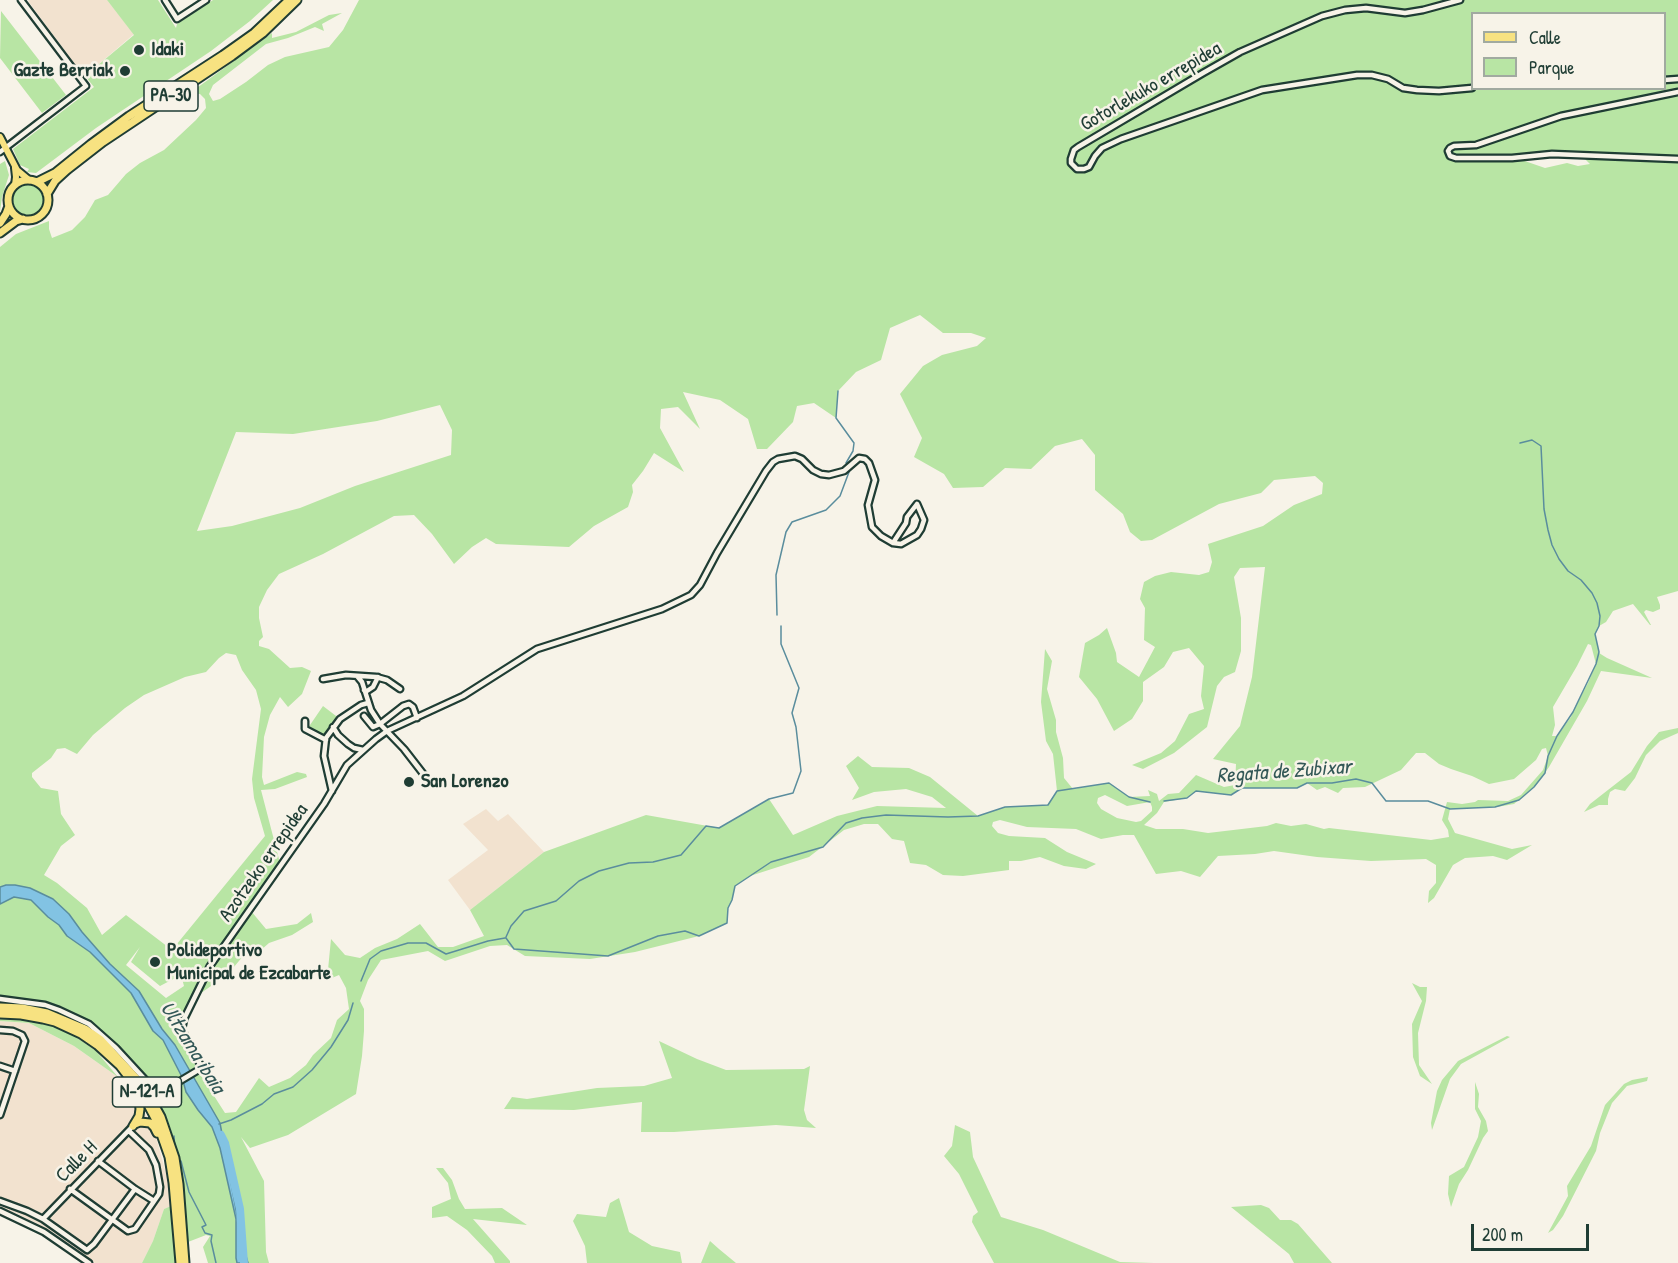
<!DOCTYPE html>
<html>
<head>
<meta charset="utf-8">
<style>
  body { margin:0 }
  #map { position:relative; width:1678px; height:1263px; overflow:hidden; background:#f7f3e8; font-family:"Patrick Hand",sans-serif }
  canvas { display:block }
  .legend { position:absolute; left:1471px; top:12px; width:195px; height:78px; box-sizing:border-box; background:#f7f3e8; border:2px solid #a1aaa0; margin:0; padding:8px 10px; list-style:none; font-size:18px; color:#1f3d34 }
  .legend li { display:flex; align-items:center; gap:12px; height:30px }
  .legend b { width:30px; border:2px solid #a1aaa0 }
  .scale { position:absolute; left:1471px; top:1224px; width:118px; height:27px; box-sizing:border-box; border:3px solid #1f3d34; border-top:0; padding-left:8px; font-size:18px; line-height:21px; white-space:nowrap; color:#1f3d34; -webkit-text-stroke:4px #f7f3e8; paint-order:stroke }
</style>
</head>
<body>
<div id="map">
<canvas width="1678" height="1263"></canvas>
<ul class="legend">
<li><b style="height:8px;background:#f7e281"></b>Calle</li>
<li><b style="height:16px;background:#b8e5a4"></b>Parque</li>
</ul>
<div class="scale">200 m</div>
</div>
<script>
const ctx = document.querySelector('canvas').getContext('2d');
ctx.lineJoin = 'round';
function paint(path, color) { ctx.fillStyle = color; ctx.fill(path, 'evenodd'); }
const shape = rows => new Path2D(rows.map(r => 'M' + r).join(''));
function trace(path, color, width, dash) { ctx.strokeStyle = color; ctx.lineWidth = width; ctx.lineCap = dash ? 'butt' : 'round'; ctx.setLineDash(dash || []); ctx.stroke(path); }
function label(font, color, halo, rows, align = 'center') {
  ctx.font = font + ' "Patrick Hand",sans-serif'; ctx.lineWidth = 5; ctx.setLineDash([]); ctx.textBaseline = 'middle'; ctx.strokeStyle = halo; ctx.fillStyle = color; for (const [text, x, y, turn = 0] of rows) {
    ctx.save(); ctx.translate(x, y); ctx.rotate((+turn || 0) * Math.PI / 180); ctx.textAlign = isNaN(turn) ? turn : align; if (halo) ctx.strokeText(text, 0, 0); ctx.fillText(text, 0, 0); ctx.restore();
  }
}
const built = shape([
  [29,0,107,0,134,34,85,76,83,75,28,1],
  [486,809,498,821,508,814,544,852,470,910,448,880,488,850,463,824],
  [0,1021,29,1023,74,1046,118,1077,131,1091,145,1113,156,1137,167,1177,171,1206,164,1209,153,1241,142,1263,95,1263,52,1232,20,1215,0,1208]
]);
const green = shape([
  [107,0,158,0,176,28,177,24,213,0,273,0,250,21,211,51,96,128,36,173,27,172,29,169,20,165,13,149,94,87,85,76,134,35],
  [359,0,1678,0,1678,591,1657,597,1660,605,1660,609,1653,612,1646,610,1644,612,1651,625,1650,625,1633,604,1613,611,1606,622,1599,626,1595,634,1599,653,1607,658,1652,678,1601,671,1587,701,1549,767,1537,784,1514,804,1497,807,1450,809,1448,819,1455,833,1512,849,1532,845,1507,860,1493,856,1465,858,1453,865,1434,898,1428,903,1429,891,1436,883,1436,865,1426,859,1371,861,1317,857,1274,851,1255,854,1218,856,1200,877,1181,871,1156,874,1134,835,1123,835,1101,839,1076,829,1027,827,1000,820,993,822,992,826,998,833,1009,836,1045,838,1067,852,1096,864,1086,869,1064,866,1040,857,1021,861,1009,861,1009,870,963,876,943,875,926,865,910,863,904,841,892,839,878,824,864,824,844,830,809,857,750,876,735,886,732,900,728,908,727,923,699,936,635,952,590,959,525,956,507,945,490,946,445,961,428,951,381,960,368,980,360,1001,364,1009,364,1031,362,1056,356,1094,288,1135,250,1148,241,1137,264,1181,266,1252,269,1263,208,1263,203,1247,210,1236,206,1235,188,1242,182,1204,185,1196,179,1159,176,1160,169,1134,89,1024,45,1005,43,1002,0,998,0,247,16,234,49,221,49,229,52,238,72,230,85,217,95,200,108,195,126,174,140,163,164,150,196,120,206,108,205,99,200,94,190,93,272,33,272,38,296,32,329,15,342,13,322,24,324,31,315,27,288,38,266,44,213,85,209,94,213,101,220,99,246,82,268,65,285,57,329,47,343,30],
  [1472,14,1664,14,1664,88,1472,88],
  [1552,155,1583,157,1590,164,1578,166,1567,163,1545,168,1519,159],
  [920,315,943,333,971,333,986,338,977,346,942,355,923,366,900,394,922,438,914,457,944,474,953,488,983,487,1005,468,1031,469,1055,446,1082,439,1095,455,1095,490,1123,514,1130,532,1141,541,1152,540,1219,504,1261,493,1274,480,1315,476,1323,483,1322,494,1294,505,1263,526,1208,544,1212,562,1209,572,1199,575,1171,572,1155,576,1144,582,1140,599,1145,608,1144,640,1155,647,1139,677,1117,662,1116,653,1107,628,1099,635,1085,643,1079,677,1097,699,1114,731,1132,719,1143,701,1143,682,1164,667,1173,652,1189,648,1204,666,1201,696,1204,709,1189,714,1175,741,1161,753,1132,765,1143,769,1174,753,1207,727,1217,686,1224,677,1235,672,1241,651,1241,618,1234,577,1240,568,1265,567,1252,677,1240,726,1213,759,1236,764,1235,785,1224,787,1196,775,1179,793,1168,794,1159,801,1157,794,1148,790,1150,796,1129,797,1109,783,1073,789,1064,778,1063,758,1056,732,1056,720,1047,689,1052,661,1045,649,1041,702,1046,741,1053,754,1057,791,1047,805,1005,807,978,816,930,777,909,768,872,767,858,756,846,766,859,788,852,800,874,792,906,789,932,797,946,808,877,806,837,816,793,835,769,799,719,828,646,815,544,852,470,910,484,936,453,947,438,947,420,924,397,939,375,948,360,958,345,955,331,939,327,980,339,975,346,988,349,1009,337,1020,331,1038,313,1055,306,1065,290,1078,269,1087,259,1078,236,1112,225,1113,200,1074,178,1030,187,1003,228,974,244,955,261,950,269,943,292,935,313,922,311,913,297,924,266,929,251,911,280,863,261,790,275,789,307,777,306,774,297,772,264,785,262,777,264,737,270,715,280,697,288,707,302,694,311,671,302,667,290,668,269,649,259,646,259,641,263,637,259,618,259,607,267,590,279,574,323,554,394,516,414,515,432,534,454,564,472,547,486,538,496,544,569,547,594,526,628,507,633,492,632,485,643,471,654,453,684,472,660,428,661,409,678,407,700,429,683,392,720,400,748,419,757,449,767,449,793,422,797,406,814,403,836,418,838,391,856,372,881,360,890,328],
  [440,405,452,430,451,455,355,486,300,508,232,526,197,531,236,432,293,434,377,421],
  [1588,644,1591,645,1596,664,1588,683,1575,707,1571,717,1557,736,1552,736,1555,725,1553,707,1577,666],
  [226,653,236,655,242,670,256,690,261,709,252,779,254,798,265,836,172,950,126,915,102,935,87,908,57,883,44,875,61,846,75,835,61,814,58,791,41,788,32,777,32,773,51,758,57,749,65,748,77,754,93,735,125,708,144,695,185,677,206,672,219,658],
  [1546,748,1548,756,1543,770,1521,795,1508,801,1478,800,1475,802,1462,804,1447,802,1442,820,1448,830,1449,837,1431,840,1329,828,1324,829,1306,824,1291,826,1276,823,1267,826,1208,833,1183,829,1156,829,1144,825,1157,813,1164,802,1187,798,1196,791,1231,795,1242,788,1297,788,1307,783,1317,790,1325,787,1338,793,1343,788,1365,787,1401,770,1416,753,1425,753,1439,764,1451,769,1472,776,1489,784,1514,779,1536,760,1542,749],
  [1105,795,1127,806,1150,802,1152,807,1152,811,1141,821,1136,822,1117,818,1101,809,1097,803,1098,798],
  [140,947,131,962,160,986,181,975,184,986,166,998,126,965],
  [1,11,66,95,42,113,0,58],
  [5,161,9,175,2,197,0,212,0,164],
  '13 200a16 16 0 1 1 32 0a16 16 0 1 1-32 0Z',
  [323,706,340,719,326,738,308,729,310,725],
  [1678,728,1678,733,1660,741,1646,755,1635,778,1625,791,1615,789,1610,792,1608,799,1608,805,1599,805,1584,812,1590,804,1631,772,1647,746,1659,732],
  [1412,983,1420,987,1427,987,1426,1001,1418,1033,1419,1065,1432,1084,1420,1076,1413,1057,1412,1024,1422,1001],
  [14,1015,41,1021,66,1030,96,1051,118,1077,74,1046,29,1023,0,1021,0,1017],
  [1507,1036,1510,1037,1461,1064,1450,1079,1432,1130,1431,1123,1437,1091,1442,1080,1458,1061],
  [659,1041,697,1059,726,1070,804,1069,810,1066,804,1110,807,1120,816,1128,776,1125,674,1132,641,1132,642,1102,574,1110,504,1109,512,1097,527,1099,597,1088,644,1086,672,1078],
  [1648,1077,1647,1081,1627,1086,1612,1103,1600,1133,1596,1151,1563,1216,1553,1230,1548,1233,1568,1196,1567,1186,1591,1146,1605,1105,1624,1084,1632,1080],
  [1475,1082,1479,1094,1478,1107,1486,1121,1488,1131,1483,1138,1468,1170,1459,1184,1451,1207,1448,1194,1449,1176,1464,1167,1478,1137,1481,1121,1475,1109],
  [955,1125,970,1132,973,1157,1001,1217,1043,1230,1120,1262,1154,1263,994,1263,972,1222,973,1216,978,1212,959,1174,944,1156,952,1146],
  [436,1168,443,1168,452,1180,459,1199,465,1209,502,1208,527,1225,473,1219,510,1261,510,1263,495,1263,492,1256,467,1230,447,1216,432,1218,432,1207,451,1199,448,1183],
  [619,1198,629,1232,652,1246,680,1252,682,1263,587,1263,585,1246,573,1221,577,1214,606,1217,610,1203],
  [1261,1205,1269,1208,1280,1220,1291,1220,1298,1224,1332,1263,1294,1263,1289,1254,1231,1207],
  [171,1206,176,1263,142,1263,153,1241,164,1209],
  [710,1241,719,1249,736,1263,701,1263]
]);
const water = shape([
  [6,885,15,885,30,888,53,899,69,914,82,932,110,964,139,991,162,1029,175,1045,220,1123,242,1242,248,1263,237,1263,236,1258,236,1219,220,1148,212,1127,198,1110,186,1092,182,1077,163,1040,153,1031,131,993,90,952,67,936,59,925,48,917,31,900,14,897,0,904,0,887,6,885]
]);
const stream = shape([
  [838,391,836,418,854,443,853,451,846,463],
  [777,615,776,575,786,532,792,522,826,510,840,496,849,472],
  [1164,801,1187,798,1196,791,1231,795,1242,788,1297,788,1307,783,1332,783,1356,779,1372,783,1386,801,1428,801,1450,809,1495,807,1519,800,1534,787,1545,773,1548,756,1557,736,1573,712,1596,664,1599,652,1595,634,1599,626,1600,616,1597,603,1592,593,1581,580,1568,571,1559,559,1552,545,1548,530,1544,509,1541,446,1532,440,1520,443],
  [506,937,511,926,524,911,556,901,579,881,599,871,629,863,653,862,681,855,706,826,719,828,769,799,793,793,801,771,796,727,792,713,799,688,781,644,781,626],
  [506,938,514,949,608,956,658,936,685,931,699,936,727,923,728,908,732,900,735,886,771,862,823,847,846,823,862,818,886,815,948,817,978,816,1005,807,1048,805,1057,791,1109,783,1129,797,1150,802],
  [361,981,370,959,381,951,408,943,426,943,446,954,488,941,505,938],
  [219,1124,231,1120,262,1104,274,1094,293,1087,312,1070,331,1047,348,1020,353,1003],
  [174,1136,175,1150],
  [181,1161,189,1192,206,1225,202,1227,205,1233,212,1235,211,1241,216,1263]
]);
const river = shape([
  [221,1135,225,1143,240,1209,244,1263]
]);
const minor = shape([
  [165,0,177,19,206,0],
  [1460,0,1423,10,1405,13,1366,8,1345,10,1322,16,1240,52,1203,73,1078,147,1074,150,1071,159,1071,163,1077,169,1084,169,1089,167,1095,156,1102,148,1121,139,1262,90,1357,75,1372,75,1388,79,1403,88,1417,90,1439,91,1472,88],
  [1664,80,1678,79],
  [1678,92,1561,116,1476,145,1454,146,1450,148,1448,151,1450,156,1456,158,1512,158,1552,154,1678,159],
  [0,152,86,86,21,0],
  [893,543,906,523,907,517,917,504],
  [357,676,362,682,371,710,380,724,404,749,428,780],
  [323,679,346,675,376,677,387,680,400,689],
  [364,690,367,691,373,687,378,677],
  [364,716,373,727,380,724,403,706,409,704,413,707,417,718],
  [305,721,305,729,326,740],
  [333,727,338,735,348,744,354,748,363,750],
  [332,791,324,756,326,738,340,719,361,705,368,703],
  [0,999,45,1005,59,1010,89,1024,116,1048,151,1086,158,1089,165,1088,175,1084,200,1069,200,1064,190,1047,182,1029,184,1019,210,966,324,804,347,765,376,739,387,731,463,696,537,649,662,609,691,595,700,585,717,553,766,471,773,462,778,459,795,456,802,459,813,470,821,474,829,475,844,471,859,458,865,459,869,463,875,480,868,505,872,527,881,536,893,543,901,544,917,535,921,529,924,520,917,504],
  [0,1030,13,1031,22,1035,25,1041,0,1115],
  [0,1066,15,1071],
  [98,1161,135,1189,154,1201],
  [70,1189,128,1231,135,1229,159,1194,160,1187,156,1165,149,1150,129,1131],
  [0,1201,27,1211,43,1219,87,1250,94,1244,135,1189],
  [0,1211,44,1232,89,1263],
  [43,1219,131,1128]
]);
const major = shape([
  [0,137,17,170,29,180],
  [15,185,16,177,15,168]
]);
const highway = shape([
  '8 200a20 20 0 1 1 40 0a20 20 0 1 1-40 0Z',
  [37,182,55,173,91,144,129,116,223,55,254,33,289,0],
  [47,194,55,181,67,170,103,142,232,56,263,33,297,0],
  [0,223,6,214,9,206],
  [0,233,16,221,23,219],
  [0,1007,22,1008,47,1013,85,1029,101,1040,137,1079,150,1097,161,1117,175,1158,179,1184,185,1263],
  [0,1014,21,1015,43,1019,55,1022,81,1034,97,1045,120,1066,133,1083,146,1101,156,1120,169,1157,173,1183,180,1263],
  [132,1089,139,1101,140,1109,139,1116,133,1126],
  [135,1124,140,1122,150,1123,154,1127,157,1133]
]);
const markers = [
  [139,50,6,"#1f3d34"],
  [125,71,6,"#1f3d34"],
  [409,782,6,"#1f3d34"],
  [155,962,6,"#1f3d34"]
];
const shields = [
  [171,96,54],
  [147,1092,69]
];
const shieldNames = [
  ["PA-30",171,96],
  ["N-121-A",147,1092]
];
const poiNames = [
  ["Idaki",151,50],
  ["Gazte Berriak",113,71,"right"],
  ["San Lorenzo",421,782],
  ["Polideportivo",167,951],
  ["Municipal de Ezcabarte",167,974]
];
const streetNames = [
  ["Gotorlekuko errepidea",1151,87,-30],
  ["Azotzeko errepidea",264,863,-55],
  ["Calle H",77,1162,-45]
];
const waterNames = [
  ["Regata de Zubixar",1284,772,-4],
  ["Ultzama ibaia",192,1048,58]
];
paint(built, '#f2e2cf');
paint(green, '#b8e5a4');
paint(water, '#82c3e3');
trace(water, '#5a8d9d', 1.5);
trace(stream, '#5a8d9d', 1.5);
trace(river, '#82c3e3', 8);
trace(minor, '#1f3d34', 9);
trace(major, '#1f3d34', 10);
trace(highway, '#1f3d34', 11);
trace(minor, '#f7f3e8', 4.5);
trace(major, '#f7e281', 6);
trace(highway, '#f7e281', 7);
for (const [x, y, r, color] of markers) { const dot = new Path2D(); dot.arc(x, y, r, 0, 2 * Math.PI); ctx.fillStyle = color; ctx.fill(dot); trace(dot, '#f7f3e8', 2); }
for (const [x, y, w] of shields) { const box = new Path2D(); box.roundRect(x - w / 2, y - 15, w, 30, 4.5); ctx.fillStyle = '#f7f3e8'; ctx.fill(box); trace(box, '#1f3d34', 1.5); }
label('bold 18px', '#1f3d34', null, shieldNames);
label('bold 20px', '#1f3d34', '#f7f3e8', poiNames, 'left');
label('20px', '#1f3d34', '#f7f3e8', streetNames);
label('italic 21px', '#335857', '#f7f3e8', waterNames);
</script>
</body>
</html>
